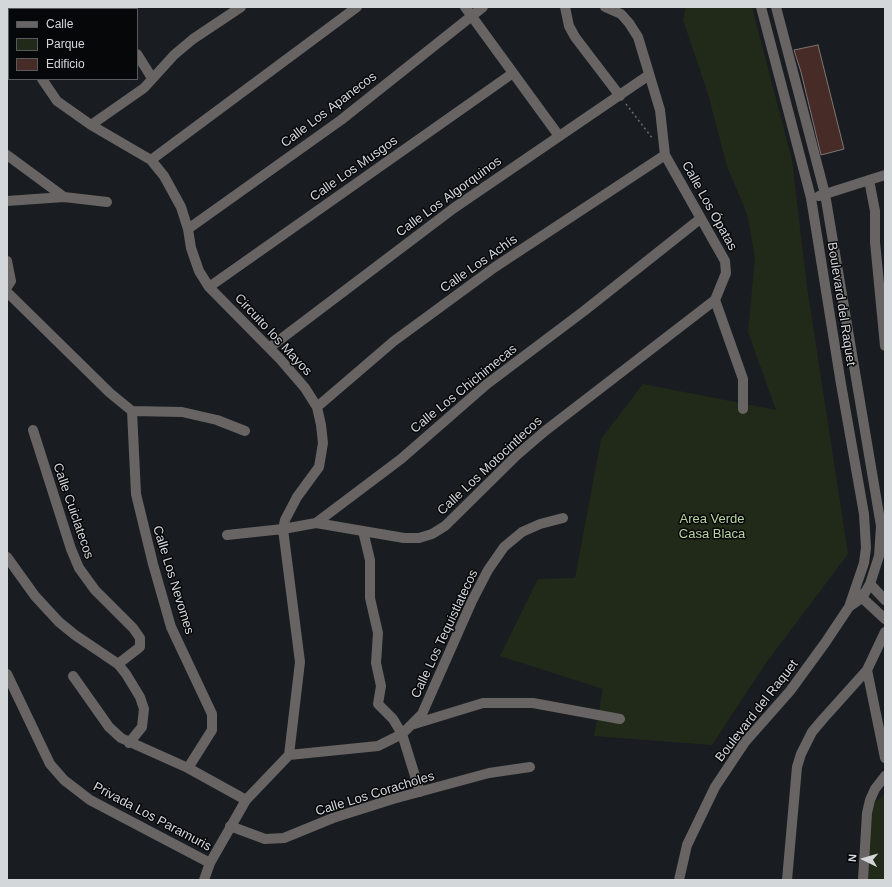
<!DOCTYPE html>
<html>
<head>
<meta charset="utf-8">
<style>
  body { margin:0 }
  #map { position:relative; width:892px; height:887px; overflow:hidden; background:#191d21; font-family:Helvetica,sans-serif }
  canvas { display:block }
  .frame { position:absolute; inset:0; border:8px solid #d4d7da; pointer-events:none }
  .legend { position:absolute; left:8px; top:8px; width:130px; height:72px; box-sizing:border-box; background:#060709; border:1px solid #585a5d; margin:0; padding:5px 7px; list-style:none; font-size:12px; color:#d4d7da }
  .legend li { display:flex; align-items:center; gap:8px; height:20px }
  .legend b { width:20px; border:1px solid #585a5d }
  .north { position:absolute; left:844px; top:839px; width:40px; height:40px; -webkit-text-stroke:3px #060709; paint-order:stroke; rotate:275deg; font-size:11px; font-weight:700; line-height:16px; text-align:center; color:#d4d7da }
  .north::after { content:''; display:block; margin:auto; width:14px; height:18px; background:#d4d7da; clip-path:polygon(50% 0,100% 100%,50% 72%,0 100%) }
</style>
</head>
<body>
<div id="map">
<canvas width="892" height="887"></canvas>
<div class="frame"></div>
<ul class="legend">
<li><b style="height:5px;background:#686464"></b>Calle</li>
<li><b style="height:11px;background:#212a19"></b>Parque</li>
<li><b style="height:11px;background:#472b27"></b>Edificio</li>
</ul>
<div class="north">N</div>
</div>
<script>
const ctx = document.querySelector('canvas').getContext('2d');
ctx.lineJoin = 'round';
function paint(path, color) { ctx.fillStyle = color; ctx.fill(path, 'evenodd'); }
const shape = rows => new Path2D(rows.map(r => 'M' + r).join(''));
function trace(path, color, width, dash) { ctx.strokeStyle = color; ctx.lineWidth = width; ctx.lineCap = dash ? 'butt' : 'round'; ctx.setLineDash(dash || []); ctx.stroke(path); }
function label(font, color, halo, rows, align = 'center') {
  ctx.font = font + ' Helvetica,sans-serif'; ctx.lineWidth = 3; ctx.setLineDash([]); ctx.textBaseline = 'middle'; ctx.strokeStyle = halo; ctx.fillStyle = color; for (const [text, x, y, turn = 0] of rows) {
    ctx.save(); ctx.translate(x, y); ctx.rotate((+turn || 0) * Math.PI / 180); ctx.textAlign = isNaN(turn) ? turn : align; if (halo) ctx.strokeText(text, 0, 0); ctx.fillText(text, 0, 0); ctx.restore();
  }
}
const green = shape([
  [686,7,752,7,792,160,807,287,848,554,766,663,712,745,594,736,603,689,500,656,538,579,575,578,601,439,643,384,776,410,748,332,755,258,747,214,727,166,708,94,683,20],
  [885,794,885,880,866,880,871,805]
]);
const building = shape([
  [818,45,844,149,821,155,801,72,794,50,818,45]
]);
const path = shape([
  [626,104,653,139]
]);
const minor = shape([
  [12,7,13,9],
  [465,7,559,136],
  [565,7,569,26,575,37,620,96],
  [605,7,621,14,629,23,638,37,660,110,665,155,725,261,726,273,715,300,743,379,743,409],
  [776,7,825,194,881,526,879,556,870,584,862,598,849,607],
  [109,9,112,7],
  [137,54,152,78],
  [42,79,57,101,91,125,151,160,164,176,181,207,188,229,191,248,199,271,209,287,280,359,305,388,317,407,321,425,323,443,319,467,297,497,285,520,283,529,300,662,289,755,246,800,210,863,204,880],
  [91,125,144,88,174,55,193,39,241,7],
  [7,155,64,197],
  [151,160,357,7],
  [869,180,875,211,875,242,885,346],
  [819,196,885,175],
  [7,201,64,197,107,202],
  [188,229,341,120,483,7],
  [7,261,11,281,7,287],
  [209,287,513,73],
  [7,292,110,393,132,411],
  [269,348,454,208,649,75],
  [317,407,394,341,495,267,665,155],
  [132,411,136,494,153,564,171,627,212,714,212,730,188,768],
  [132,411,182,412,217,420,245,431],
  [33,430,71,549,79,568,95,590,133,628,140,638,140,647,118,664],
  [316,523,404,538,419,538,432,534,445,526,517,455,545,431,715,300],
  [363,531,370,560,370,598,378,633,376,663,381,686,378,704,393,719,402,734,420,792],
  [227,535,283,529,316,523,401,459,487,384,584,311,700,219],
  [7,557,35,596,59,622,75,635,118,664,126,674,140,697,144,709,142,727,129,743],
  [870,584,885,600],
  [857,593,885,619],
  [867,670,885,758],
  [7,674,50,764,64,780,90,800,210,863],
  [73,676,109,727,121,738,188,768,246,800],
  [412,724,422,714,472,601,488,570,504,547,522,532,540,524,563,518],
  [289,755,378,746,402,734,411,725,483,703,533,703,620,719],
  [230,826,265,839,284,838,333,818,393,799,489,773,530,767],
  [679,880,687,845,715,787,745,742,790,691,825,643,849,607,864,563,866,548,864,514,841,384,811,198,761,7],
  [787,880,797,767,801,754,812,732,823,719,867,670,885,632],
  [863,880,867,813,870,800,875,789,885,776]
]);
const streetNames = [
  ["Calle Los Apanecos",329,110,-37],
  ["Calle Los Musgos",354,169,-35],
  ["Calle Los Algorquinos",449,197,-36],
  ["Calle Los Ópatas",709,206,61],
  ["Calle Los Achís",479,264,-35],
  ["Boulevard del Raquet",841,304,81],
  ["Circuito los Mayos",273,335,47],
  ["Calle Los Chichimecas",464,389,-39],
  ["Calle Los Motocintlecos",490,466,-43],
  ["Calle Cuiclatecos",73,511,71],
  ["Calle Los Nevomes",173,580,73],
  ["Calle Los Tequistlatecos",445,634,-65],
  ["Boulevard del Raquet",757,711,-52],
  ["Calle Los Coracholes",375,794,-17],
  ["Privada Los Paramuris",152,817,28]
];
const parkNames = [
  ["Area Verde",712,519],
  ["Casa Blaca",712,534]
];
paint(green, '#212a19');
paint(building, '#472b27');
trace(building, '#7d7574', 1);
trace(path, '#696d70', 1.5, [2, 3]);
trace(minor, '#686464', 10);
label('13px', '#d4d7da', '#060709', streetNames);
label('13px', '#bad5a3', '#060709', parkNames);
</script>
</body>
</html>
